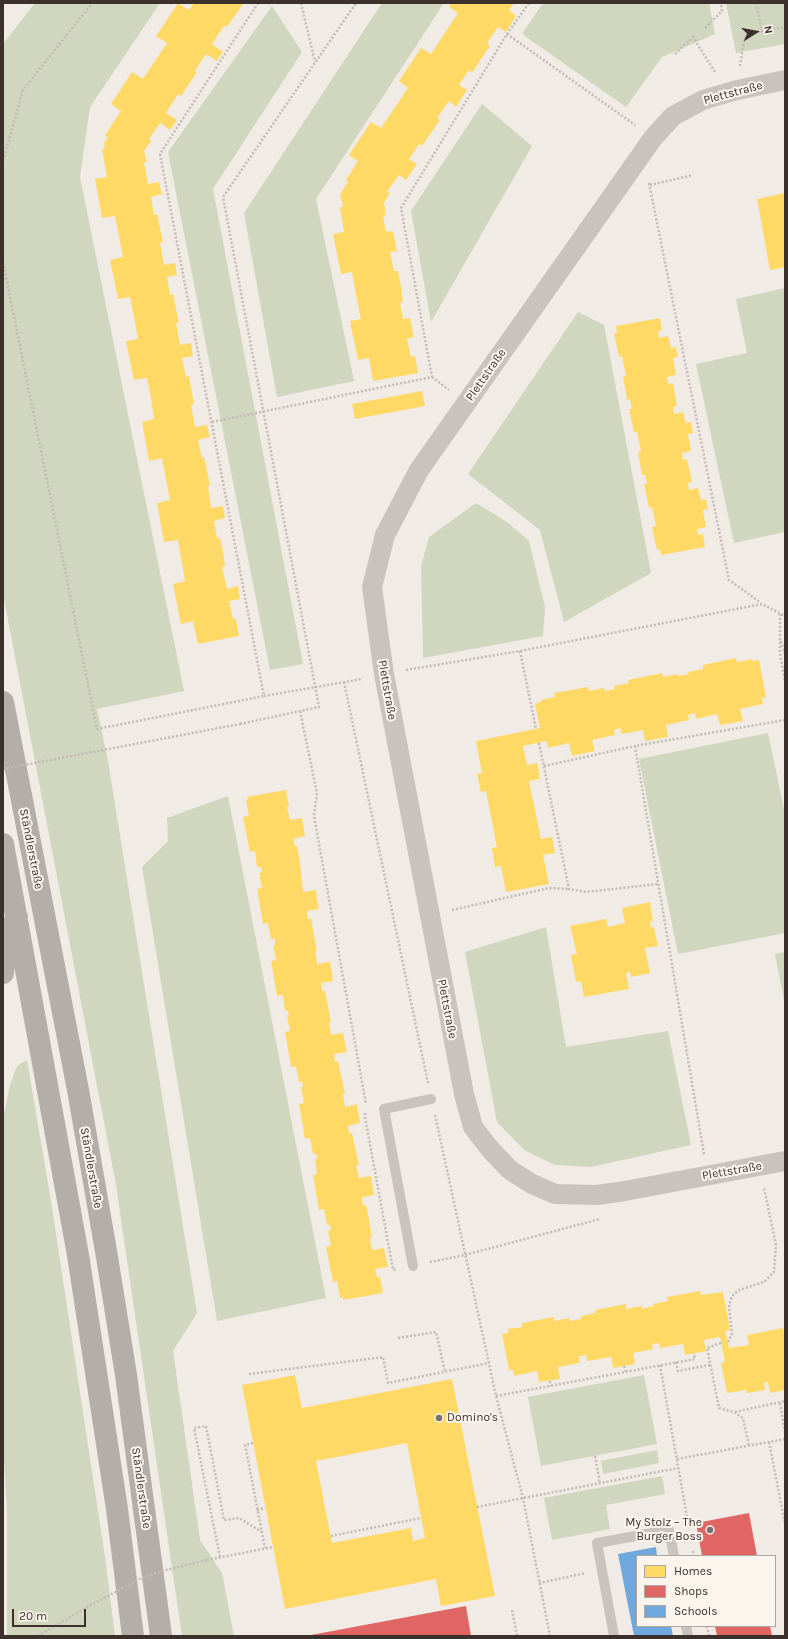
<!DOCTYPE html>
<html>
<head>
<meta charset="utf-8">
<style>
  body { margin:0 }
  #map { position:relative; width:788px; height:1639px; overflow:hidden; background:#f0ebe5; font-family:Karla,sans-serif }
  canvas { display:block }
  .frame { position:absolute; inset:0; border:4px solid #3b302b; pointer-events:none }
  .legend { position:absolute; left:636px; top:1555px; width:140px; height:72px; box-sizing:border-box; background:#fbf5ee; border:1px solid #aea6a0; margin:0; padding:5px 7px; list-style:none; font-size:12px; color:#3b302b }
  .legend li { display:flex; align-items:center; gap:8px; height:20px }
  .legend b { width:20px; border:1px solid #aea6a0 }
  .north { position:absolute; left:736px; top:12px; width:40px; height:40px; -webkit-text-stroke:3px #fbf5ee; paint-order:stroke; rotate:79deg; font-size:11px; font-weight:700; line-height:16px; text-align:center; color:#3b302b }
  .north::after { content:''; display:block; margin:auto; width:14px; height:18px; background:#3b302b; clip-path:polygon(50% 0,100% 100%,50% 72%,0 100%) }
  .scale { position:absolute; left:12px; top:1609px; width:74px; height:18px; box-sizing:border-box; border:2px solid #3b302b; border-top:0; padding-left:5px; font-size:12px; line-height:14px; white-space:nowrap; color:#3b302b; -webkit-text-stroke:3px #fbf5ee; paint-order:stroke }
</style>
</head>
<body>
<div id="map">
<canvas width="788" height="1639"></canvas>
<div class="frame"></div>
<ul class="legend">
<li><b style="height:11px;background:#ffd966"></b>Homes</li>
<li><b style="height:11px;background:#e06666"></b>Shops</li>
<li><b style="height:11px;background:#6fa8dc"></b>Schools</li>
</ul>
<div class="north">N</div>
<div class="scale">20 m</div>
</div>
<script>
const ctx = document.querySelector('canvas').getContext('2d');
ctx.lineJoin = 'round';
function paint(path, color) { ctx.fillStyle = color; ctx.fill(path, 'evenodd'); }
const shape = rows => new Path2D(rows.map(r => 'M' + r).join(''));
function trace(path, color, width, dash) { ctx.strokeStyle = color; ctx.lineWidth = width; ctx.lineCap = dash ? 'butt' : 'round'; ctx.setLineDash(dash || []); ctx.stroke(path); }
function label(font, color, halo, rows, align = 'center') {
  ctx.font = font + ' Karla,sans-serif'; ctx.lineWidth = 4; ctx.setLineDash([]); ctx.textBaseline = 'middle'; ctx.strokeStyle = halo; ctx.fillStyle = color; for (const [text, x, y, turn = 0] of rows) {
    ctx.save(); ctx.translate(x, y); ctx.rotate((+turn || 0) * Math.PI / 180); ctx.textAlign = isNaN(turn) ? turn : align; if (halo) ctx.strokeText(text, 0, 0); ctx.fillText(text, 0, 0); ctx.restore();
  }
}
const green = shape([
  [35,3,160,3,90,107,80,177,184,691,97,709,108,761,197,1313,173,1351,200,1540,222,1573,234,1636,182,1636,116,1185,3,594,3,44],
  [382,3,444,3,316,199,354,381,277,397,244,213],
  [543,3,709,3,715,34,662,57,626,107,522,34],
  [726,3,785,3,785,44,736,53],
  [272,6,302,52,213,189,303,664,270,670,168,152],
  [482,104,532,146,431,322,411,211],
  [785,288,785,532,734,543,696,364,747,353,736,299],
  [578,312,604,325,651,573,564,622,540,530,468,474],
  [476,503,507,522,529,541,545,607,543,636,423,658,421,566,429,537],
  [768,733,785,814,785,933,678,954,639,759],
  [228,796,326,1298,217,1321,142,867,168,841,167,818],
  [546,927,566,1047,668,1031,691,1145,591,1167,555,1165,524,1150,497,1122,465,952],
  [785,952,785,1006,775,954],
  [27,1060,51,1201,105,1557,115,1636,7,1636,7,1513,3,1438,3,1118,10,1085,17,1066],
  [644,1375,657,1444,541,1466,528,1397],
  [657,1450,659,1463,603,1474,601,1461],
  [662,1476,665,1494,606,1505,610,1529,552,1540,544,1498]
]);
const homes = shape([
  [178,3,189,10,194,3,243,4,227,27,224,26,212,44,223,52,220,56,217,61,206,54,195,71,197,72,181,96,178,94,166,113,177,120,170,130,160,123,149,139,151,141,144,151,147,162,144,162,148,184,159,182,162,194,151,197,154,215,157,214,163,242,160,243,164,265,175,263,177,275,167,277,170,295,173,294,176,309,179,323,176,323,180,345,191,343,193,356,182,358,186,377,189,376,194,404,191,405,195,427,207,425,210,437,198,440,202,458,204,457,210,485,208,486,211,508,223,506,225,518,214,521,217,538,220,538,223,552,225,566,222,567,227,589,238,586,240,599,229,601,233,619,236,619,239,636,198,644,193,621,181,624,173,584,185,581,178,540,164,542,157,503,170,500,162,458,149,461,142,422,154,419,151,398,147,378,134,380,126,341,138,339,134,317,130,297,118,299,110,260,123,257,115,216,102,218,95,179,107,177,102,149,105,148,104,143,108,137,105,135,121,111,111,104,132,72,143,79,167,43,156,36],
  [451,3,514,3,509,10,516,16,506,32,498,27,487,43,490,46,481,59,472,73,469,70,459,85,467,90,456,107,449,101,437,118,440,120,422,146,419,144,409,159,417,164,406,180,399,175,387,192,390,193,384,203,386,215,383,216,386,232,393,231,397,251,390,252,394,271,398,271,401,287,403,302,400,303,403,319,410,318,414,337,407,339,411,357,415,356,418,373,373,381,369,358,358,360,350,321,361,319,356,295,352,272,341,274,333,234,344,232,340,207,343,207,340,194,348,182,346,180,358,161,349,155,371,122,381,128,408,88,399,81,421,48,431,54,458,13,449,7],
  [785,193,785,267,770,270,757,199],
  [660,318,662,330,658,331,659,338,668,336,671,348,676,347,678,357,673,358,676,375,667,377,668,384,673,383,677,406,673,407,674,414,683,412,686,423,691,422,693,433,688,434,691,451,682,453,683,460,687,459,692,482,688,483,689,490,698,488,701,500,706,499,708,509,703,510,706,527,697,529,698,535,703,534,705,547,661,555,660,549,657,550,652,527,656,526,652,507,649,508,644,484,647,484,645,475,642,475,638,452,641,451,637,432,634,432,629,409,632,409,630,399,627,400,623,376,626,376,622,356,619,357,614,333,617,333,616,326],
  [422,391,425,406,355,419,352,404],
  [736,658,737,662,752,659,753,661,759,660,766,697,762,698,763,704,740,709,743,721,720,725,717,714,696,719,695,713,688,715,689,720,666,725,668,737,645,741,643,730,622,734,620,728,614,730,615,735,592,740,595,751,572,756,569,743,548,748,547,741,523,746,527,765,537,763,539,772,540,779,529,781,541,839,552,837,555,853,543,855,549,884,506,892,501,866,495,867,492,848,497,847,486,791,481,792,477,774,482,773,476,741,540,728,535,704,541,702,541,700,555,697,554,693,588,687,589,691,604,688,605,691,615,689,614,686,629,683,628,680,662,673,663,677,678,674,678,676,689,674,688,672,703,669,703,665],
  [286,790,289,807,287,807,290,820,302,818,305,836,293,839,295,847,297,846,300,862,303,892,316,890,317,900,319,909,307,911,308,919,311,918,317,951,315,951,317,964,330,962,332,972,333,981,321,983,322,991,325,991,331,1022,329,1022,331,1035,343,1033,347,1052,334,1054,335,1062,338,1061,345,1093,343,1094,345,1107,357,1104,360,1123,348,1126,349,1133,352,1133,359,1165,356,1165,359,1178,371,1176,374,1195,362,1197,363,1205,366,1205,369,1220,372,1237,370,1238,372,1250,384,1248,388,1267,375,1269,377,1277,380,1277,383,1293,343,1300,343,1297,340,1298,337,1281,333,1282,326,1247,331,1246,328,1231,331,1230,330,1225,327,1225,324,1209,319,1210,313,1175,317,1174,315,1159,317,1159,317,1156,315,1154,313,1154,310,1138,305,1139,299,1104,304,1103,301,1087,303,1087,302,1082,299,1082,296,1066,291,1067,285,1032,290,1031,287,1016,289,1015,288,1010,285,1011,283,995,277,996,271,961,276,960,273,945,275,945,275,939,271,939,268,923,263,924,257,889,262,888,259,873,262,872,261,867,257,867,255,851,250,852,243,817,249,816,246,800,248,800,247,797],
  [650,902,653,921,650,922,651,928,654,927,658,946,645,948,650,973,631,977,630,972,626,973,629,989,584,997,581,981,576,982,571,955,577,954,570,926,606,919,608,927,625,923,622,908],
  [700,1291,701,1295,723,1292,730,1330,725,1331,729,1348,749,1345,747,1335,783,1328,785,1337,785,1390,770,1393,768,1382,764,1383,765,1390,747,1393,746,1390,727,1393,721,1363,725,1362,720,1337,704,1340,706,1351,685,1355,683,1344,660,1348,659,1343,652,1344,653,1349,633,1353,635,1364,613,1368,611,1357,587,1361,586,1355,579,1356,580,1363,558,1367,560,1379,539,1382,537,1371,514,1376,513,1370,509,1370,502,1334,508,1333,508,1329,522,1327,522,1323,554,1317,554,1321,569,1318,570,1321,581,1319,581,1316,595,1313,595,1310,626,1304,626,1309,642,1306,642,1309,654,1306,653,1304,668,1301,667,1297],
  [295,1375,302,1408,452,1379,495,1596,441,1606,436,1579,285,1609,242,1385],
  [407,1443,425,1538,413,1541,411,1528,332,1543,316,1461]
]);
const shops = shape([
  [749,1513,757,1556,702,1556,696,1523],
  [466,1606,471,1636,311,1636,311,1635],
  [715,1626,770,1626,772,1636,717,1636]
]);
const schools = shape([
  [656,1547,657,1556,637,1556,637,1626,671,1626,673,1636,634,1636,618,1554]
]);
const path = shape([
  [258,3,160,154,264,696,362,679],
  [301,3,315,62],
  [756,3,762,31,785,27],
  [705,28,722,11,721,3],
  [507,34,635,125],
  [675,54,693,37,715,72],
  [740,66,745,35,762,31],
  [3,161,23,90,92,3],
  [649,183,729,580,761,603],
  [650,185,693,175],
  [3,262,97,729,264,696],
  [432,377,449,390],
  [212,422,432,377,401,208,507,34,529,3],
  [780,614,780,653,785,682],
  [781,641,785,654],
  [520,651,536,729],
  [406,670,520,651,762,604,785,616],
  [344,682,428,1083],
  [300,711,317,793,314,816,366,1104],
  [240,724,319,707,223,197,356,3],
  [539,743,569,889,586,892,658,884],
  [544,766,635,746],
  [452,910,549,888,569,889],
  [365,1113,365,1117,393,1270,396,1269],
  [435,1115,496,1396,523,1498,550,1636],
  [704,1154,635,746,785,720],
  [430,1262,465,1255,600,1219],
  [398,1338,436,1332,445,1372],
  [728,1342,732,1334,729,1306,732,1296,739,1290,764,1282,774,1272,776,1245,764,1188],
  [721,1343,707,1348,719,1408,734,1412,743,1418,749,1446],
  [676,1362,678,1371,710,1365],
  [660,1365,689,1528],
  [624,1366,626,1372],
  [249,1374,383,1357,388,1383,489,1363],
  [550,1381,551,1386],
  [496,1396,695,1359,694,1353],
  [780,1403,785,1432],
  [735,1412,785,1401],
  [769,1442,785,1524],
  [253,1443,245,1445,265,1548],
  [595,1456,600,1483],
  [677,1459,785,1439],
  [477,1507,678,1468],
  [257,1510,265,1508],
  [331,1536,421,1518],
  [693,1551,694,1556],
  [220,1557,194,1428,206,1426,224,1520,239,1518,262,1532],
  [207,1560,273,1547],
  [539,1583,586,1573],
  [512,1610,517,1636],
  [707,1626,709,1636]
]);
const service = shape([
  [413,1266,384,1109,431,1099],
  [686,1626,688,1636],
  [614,1636,597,1543,669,1530,674,1556]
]);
const minor = shape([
  [785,80,737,90,703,100,673,116,653,138,419,470,385,535,372,587,384,674,464,1094,473,1127,490,1149,510,1170,532,1184,555,1194,597,1195,625,1191,785,1161]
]);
const trunk = shape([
  [3,702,78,1090,106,1251,126,1375,161,1636],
  [3,844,78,1255,117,1509,133,1636],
  [3,973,6,939,17,917]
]);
const pathBridge = shape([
  [3,769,240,724],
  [38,1636,89,1606,144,1577,166,1570,207,1560]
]);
const markers = [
  [439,1418,4,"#7a716c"],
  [710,1530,4,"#7a716c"]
];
const streetNames = [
  ["Plettstraße",733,93,-15],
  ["Plettstraße",486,375,-55],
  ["Plettstraße",387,690,80],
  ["Ständlerstraße",31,849,79],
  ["Plettstraße",447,1009,79],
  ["Ständlerstraße",91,1168,80],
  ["Plettstraße",732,1171,-10],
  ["Ständlerstraße",141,1488,82]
];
const poiNames = [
  ["Domino's",447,1418],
  ["My Stolz – The",702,1523,"right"],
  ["Burger Boss",702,1537,"right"]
];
paint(green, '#d1d6bf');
paint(homes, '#ffd966');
paint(shops, '#e06666');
paint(schools, '#6fa8dc');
trace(path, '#c2bbb6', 2.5, [2, 2]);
trace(service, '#c9c3be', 10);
trace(minor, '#c9c3be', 20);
trace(trunk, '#b4aea8', 22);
trace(pathBridge, '#c2bbb6', 2.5, [2, 2]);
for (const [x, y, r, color] of markers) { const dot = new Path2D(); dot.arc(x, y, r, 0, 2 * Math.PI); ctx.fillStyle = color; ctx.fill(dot); trace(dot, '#fbf5ee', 1.5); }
label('12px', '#3b302b', '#fbf5ee', streetNames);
label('12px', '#3b302b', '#fbf5ee', poiNames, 'left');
</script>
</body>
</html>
